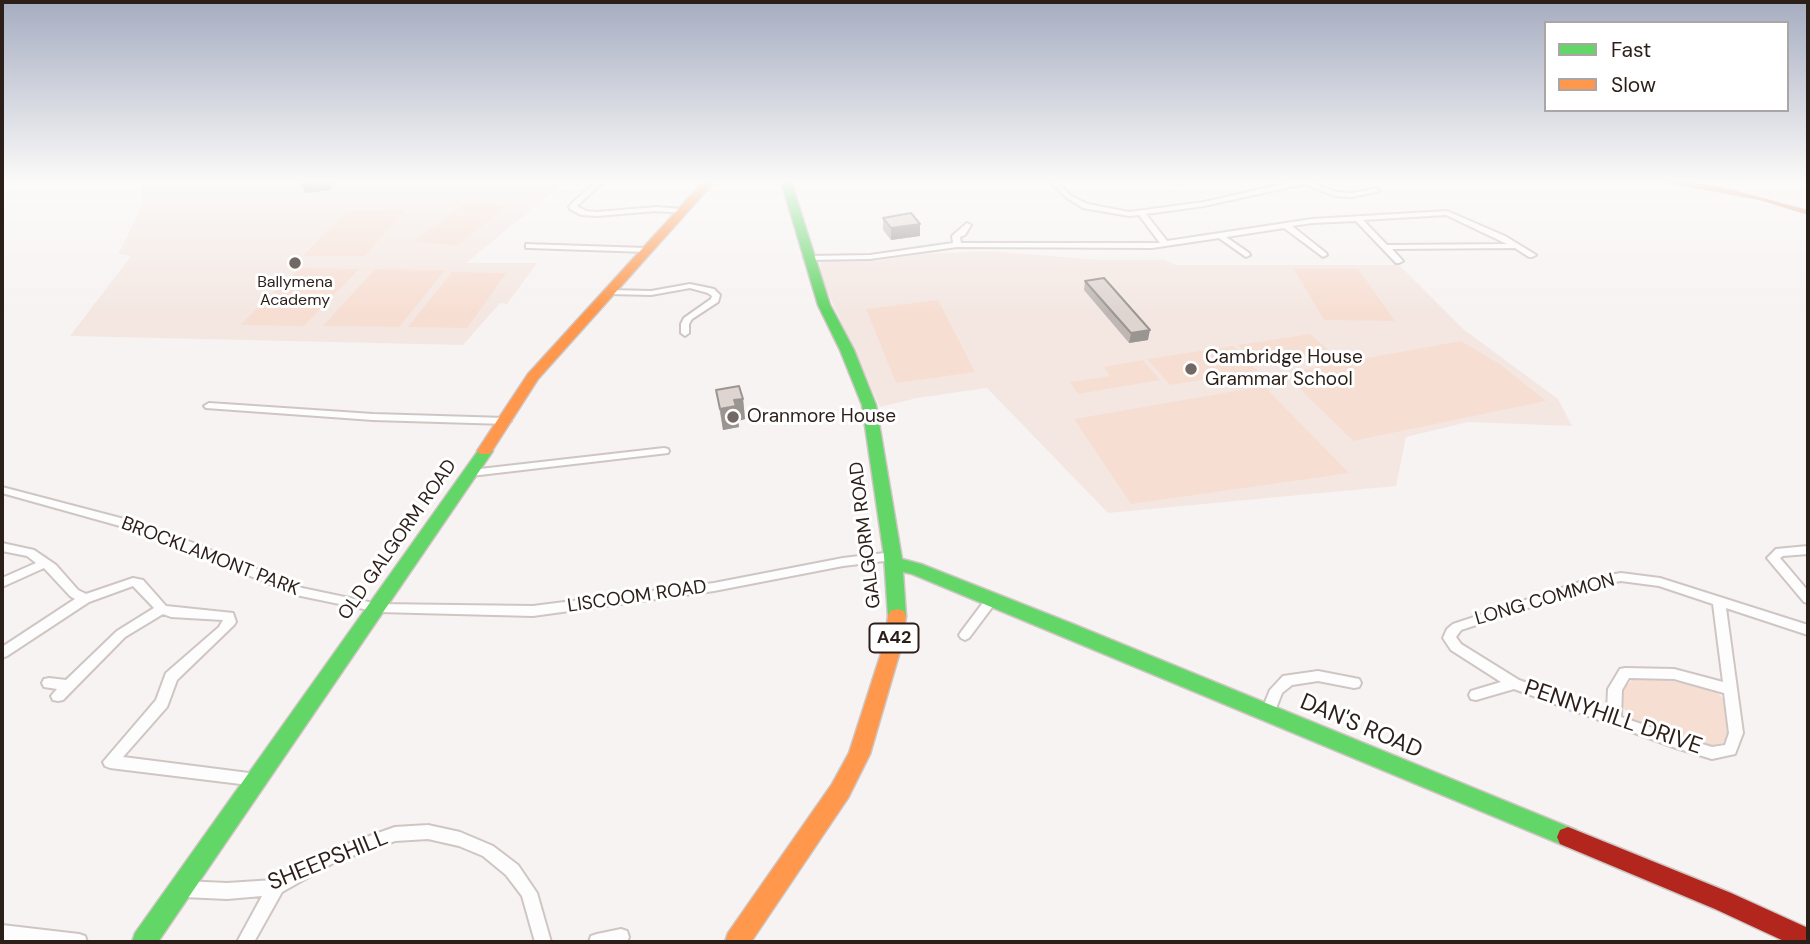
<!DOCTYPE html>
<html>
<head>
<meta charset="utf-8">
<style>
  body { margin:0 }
  #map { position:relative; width:1810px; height:944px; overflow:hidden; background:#f7f3f2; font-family:"DM Sans",sans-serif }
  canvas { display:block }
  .frame { position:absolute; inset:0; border:4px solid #2c1e18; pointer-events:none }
  .legend { position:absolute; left:1544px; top:21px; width:245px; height:91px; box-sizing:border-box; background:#fff; border:2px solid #aba5a3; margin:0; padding:9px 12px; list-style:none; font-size:21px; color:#2c1e18 }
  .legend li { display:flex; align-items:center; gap:14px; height:35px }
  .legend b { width:35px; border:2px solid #aba5a3 }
</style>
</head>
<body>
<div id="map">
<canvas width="1810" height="944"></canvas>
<div class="frame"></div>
<ul class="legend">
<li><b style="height:9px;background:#63d668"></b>Fast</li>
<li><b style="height:9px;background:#ff974d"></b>Slow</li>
</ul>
</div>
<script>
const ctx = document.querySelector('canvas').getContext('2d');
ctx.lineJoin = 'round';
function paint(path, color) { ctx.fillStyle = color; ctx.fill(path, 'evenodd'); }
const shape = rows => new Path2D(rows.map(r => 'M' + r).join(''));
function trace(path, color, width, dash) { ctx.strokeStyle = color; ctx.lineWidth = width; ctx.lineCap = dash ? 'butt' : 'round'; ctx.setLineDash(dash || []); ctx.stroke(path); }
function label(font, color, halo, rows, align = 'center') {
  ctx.font = font + ' "DM Sans",sans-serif'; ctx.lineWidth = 6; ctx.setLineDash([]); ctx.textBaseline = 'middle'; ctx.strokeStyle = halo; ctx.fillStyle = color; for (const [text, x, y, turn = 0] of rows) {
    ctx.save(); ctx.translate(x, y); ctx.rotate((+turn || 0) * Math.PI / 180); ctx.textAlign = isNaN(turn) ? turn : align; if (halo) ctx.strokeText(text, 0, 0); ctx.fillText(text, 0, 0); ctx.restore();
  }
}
const built = shape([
  [144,181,566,181,466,263,537,263,507,304,500,303,463,345,70,336,131,256,118,254,141,208,141,186],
  [987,251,1102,260,1165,260,1177,265,1399,265,1463,329,1558,399,1572,426,1468,422,1406,437,1396,486,1108,513,987,388,917,398,880,407,818,271,822,262,875,261,923,254]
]);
const green = shape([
  [467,202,506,206,457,246,414,241],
  [404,210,365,256,303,256,347,211],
  [300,268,359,269,304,326,240,325],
  [375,269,445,270,399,327,323,326],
  [1294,269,1358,269,1395,321,1324,320],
  [452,272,506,273,467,328,408,327],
  [938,300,975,372,896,383,866,309],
  [1310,334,1331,352,1257,364,1238,345],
  [1461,341,1501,365,1546,401,1353,441,1284,373],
  [1233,346,1258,371,1170,385,1147,359],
  [1143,360,1160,380,1078,394,1070,382,1110,376,1104,367],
  [1264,386,1349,473,1131,504,1074,419],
  [1658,678,1709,688,1720,695,1725,702,1728,736,1725,742,1710,747,1639,725,1632,720,1623,707,1623,689,1632,680]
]);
const water = shape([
  [1654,181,1688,181,1730,189,1808,210,1808,215,1759,200]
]);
const street = shape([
  [597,181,604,181,577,206,586,211,597,212,656,207,683,209,687,211,683,213,656,211,597,216,581,215,570,209,569,207,573,202,597,181],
  [1049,181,1056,181,1071,196,1088,204,1129,212,1204,202,1296,181,1310,181,1336,192,1352,193,1377,188,1380,190,1379,191,1352,197,1335,196,1304,184,1204,206,1146,214,1167,241,1312,219,1447,211,1505,236,1536,255,1532,257,1529,257,1515,248,1392,249,1403,261,1399,263,1396,263,1356,221,1312,223,1292,226,1326,253,1327,255,1323,257,1284,228,1226,237,1249,253,1250,255,1246,257,1219,238,1152,248,957,247,870,259,808,260,804,258,808,256,870,255,953,243,952,236,967,223,971,225,965,235,960,237,961,243,1160,243,1139,215,1129,216,1083,208,1067,198,1049,181],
  [1446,215,1507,244,1387,245,1363,220,1446,215],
  [1172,181,1179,181,1179,182,1176,184,1172,181],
  [526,244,646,248,650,250,646,252,529,248,526,248,526,244],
  [690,284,714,289,720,295,718,302,692,319,689,324,689,333,685,336,681,333,681,324,684,318,711,299,712,296,708,293,690,288,651,295,610,294,606,292,610,290,651,291,690,284],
  [209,403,373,414,506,418,511,421,506,424,373,420,206,408,204,406,209,403],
  [664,448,668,449,669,451,668,453,471,476,466,473,471,470,664,448],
  [2,487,128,520,186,540,302,588,378,604,533,606,714,583,843,558,893,552,897,553,899,556,897,559,893,560,843,566,714,591,533,616,378,612,296,595,178,546,120,526,2,493,2,487],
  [2,543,34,550,56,565,78,590,86,594,133,578,143,580,166,606,233,613,236,622,234,625,177,680,167,707,123,757,257,774,262,776,264,780,262,784,257,786,110,768,105,766,103,762,156,700,166,673,219,627,223,620,171,617,163,614,125,637,63,700,58,701,53,700,51,696,57,689,44,687,42,683,44,679,49,678,66,680,117,631,154,608,133,586,89,602,7,656,2,658,2,647,75,599,70,596,44,568,2,587,2,578,36,563,27,556,2,551,2,543],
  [1808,546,1808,554,1783,556,1780,558,1808,591,1808,603,1804,602,1767,558,1776,549,1808,546],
  [1621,573,1660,578,1808,625,1808,635,1726,608,1743,733,1735,754,1712,759,1676,748,1514,689,1476,700,1471,699,1469,695,1471,691,1501,682,1451,650,1443,638,1447,629,1453,624,1592,578,1621,573],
  [1621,581,1659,586,1713,604,1723,682,1674,669,1625,668,1620,669,1608,689,1607,712,1519,680,1461,644,1456,637,1461,630,1597,585,1621,581],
  [1629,678,1674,679,1724,693,1729,733,1725,745,1712,747,1682,738,1621,717,1622,690,1629,678],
  [992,595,996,596,998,599,996,602,969,638,965,640,961,638,959,635,961,632,988,596,992,595],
  [1318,671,1354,678,1359,679,1361,683,1359,687,1354,688,1318,681,1292,685,1282,693,1273,716,1268,718,1263,716,1261,712,1270,690,1283,676,1318,671],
  [428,825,460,832,493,846,518,865,537,893,551,942,535,942,522,896,506,875,483,856,459,846,428,839,395,841,335,862,282,892,254,942,237,942,262,896,227,899,183,897,177,894,175,889,177,884,183,881,227,883,274,880,330,850,395,827,428,825],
  [2,925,79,934,85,936,87,942,2,941,2,925],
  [621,929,627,931,629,937,627,942,589,942,591,936,597,934,621,929]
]);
const fast = shape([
  [781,181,791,181,830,305,854,350,876,405,902,559,921,564,1073,624,1576,830,1579,837,1576,844,1568,847,1560,844,912,574,903,572,906,616,904,621,897,623,890,621,888,616,884,556,862,405,840,350,818,305,781,181],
  [485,446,493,451,158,942,132,942,135,933,480,448,485,446]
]);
const slow = shape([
  [704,181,715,181,538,379,490,454,480,454,477,451,528,374,704,181],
  [897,609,904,611,906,616,903,641,870,754,848,798,751,942,725,942,728,933,832,784,849,753,885,641,888,616,890,611,897,609]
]);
const jam = shape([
  [1568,827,1731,893,1808,928,1808,942,1786,942,1715,909,1560,844,1557,837,1560,830,1568,827]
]);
const wall = shape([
  [883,218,920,236,891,240,883,230],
  [1085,281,1148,340,1129,343,1084,290],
  [716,390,743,399,745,419,738,421,739,427,723,430]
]);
const shadedWall = shape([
  [328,181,333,181,331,190,305,193,302,185],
  [920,224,920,236,891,240,891,228],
  [1150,330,1148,340,1129,343,1131,333],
  [743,399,745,419,738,421,739,427,723,430,720,409,734,400]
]);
const building = shape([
  [303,181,328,181,302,185,303,181],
  [911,213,920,224,891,228,883,218,911,213],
  [1104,278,1150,330,1131,333,1085,281,1104,278],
  [739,386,743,399,734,400,736,406,720,409,716,390,739,386]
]);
const markers = [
  [295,263,7,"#736964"],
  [1191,369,7,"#736964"],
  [733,417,7,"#736964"]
];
const farPoinames = [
  ["Ballymena",295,283],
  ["Academy",295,301]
];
const shields = [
  [894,638,49]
];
const shieldNames = [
  ["A42",894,638]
];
const poiNames = [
  ["Cambridge House",1205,358],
  ["Grammar School",1205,380],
  ["Oranmore House",747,417]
];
const streetNames = [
  ["GALGORM ROAD",866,535,-97],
  ["OLD GALGORM ROAD",398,540,-55],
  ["BROCKLAMONT PARK",210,557,21],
  ["LISCOOM ROAD",637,597,-8],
  ["LONG COMMON",1545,600,-16]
];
const nearStreetnames = [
  ["PENNYHILL DRIVE",1613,718,19],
  ["DAN'S ROAD",1361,727,23],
  ["SHEEPSHILL",328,861,-22]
];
paint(built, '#f4e7e2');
paint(green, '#f7ded3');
paint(water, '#e3a286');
trace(street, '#cfc6c3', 4);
trace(fast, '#cfc6c3', 3);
trace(slow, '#cfc6c3', 3);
trace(jam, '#cfc6c3', 3);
paint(street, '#fefdfd');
paint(fast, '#63d668');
paint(slow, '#ff974d');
paint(jam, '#b3261e');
paint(wall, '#bfb7b4');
paint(shadedWall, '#9b9592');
paint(building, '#ded5d1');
trace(building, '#9b9592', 2);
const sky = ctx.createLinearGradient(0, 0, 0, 313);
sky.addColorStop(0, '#a6adc1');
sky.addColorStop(0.58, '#fbfaf9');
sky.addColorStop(1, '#fbfaf900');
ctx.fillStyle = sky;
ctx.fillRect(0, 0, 1810, 313);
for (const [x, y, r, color] of markers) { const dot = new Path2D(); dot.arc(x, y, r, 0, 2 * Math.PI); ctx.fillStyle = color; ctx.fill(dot); trace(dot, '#fff', 2.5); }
label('16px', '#2c1e18', '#fff', farPoinames);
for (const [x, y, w] of shields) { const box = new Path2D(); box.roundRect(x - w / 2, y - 14.5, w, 29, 5); ctx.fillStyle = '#fff'; ctx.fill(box); trace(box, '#2c1e18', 2); }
label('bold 18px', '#2c1e18', null, shieldNames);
label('19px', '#2c1e18', '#fff', poiNames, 'left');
label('19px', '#2c1e18', '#fff', streetNames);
label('23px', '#2c1e18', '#fff', nearStreetnames);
</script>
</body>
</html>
